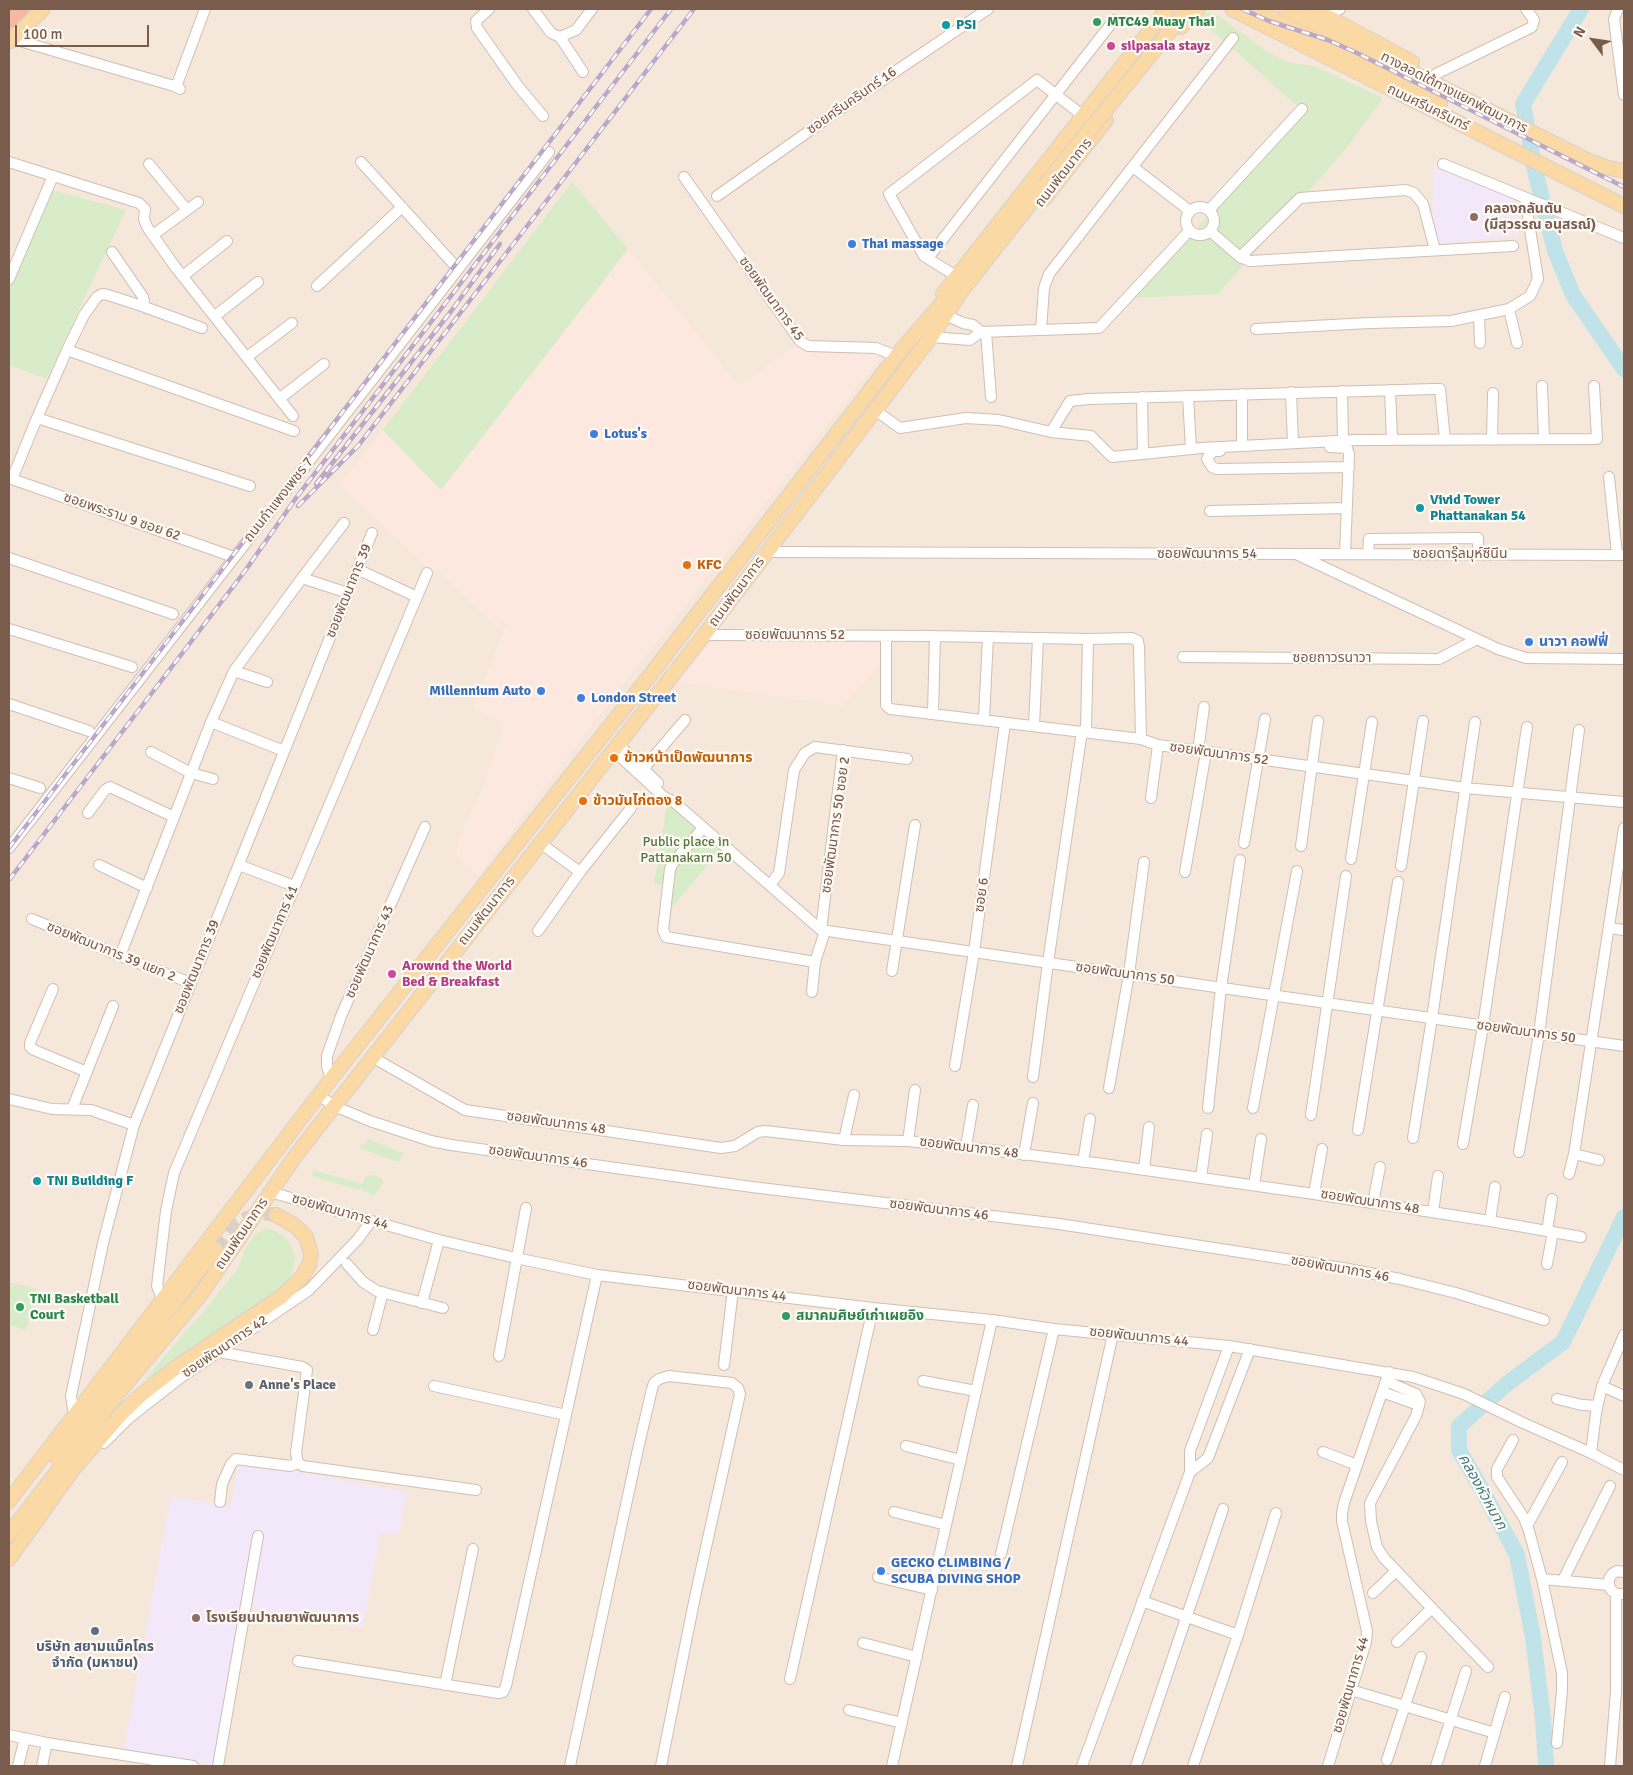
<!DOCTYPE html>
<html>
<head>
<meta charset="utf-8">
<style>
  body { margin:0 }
  #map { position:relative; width:1633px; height:1775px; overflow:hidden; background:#fdf6ec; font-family:Signika,sans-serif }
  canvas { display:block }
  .frame { position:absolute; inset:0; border:10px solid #7a5c4d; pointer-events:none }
  .north { position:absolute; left:1568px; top:15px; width:50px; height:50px; -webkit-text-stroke:4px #fffaf3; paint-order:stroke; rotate:301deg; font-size:14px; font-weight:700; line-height:20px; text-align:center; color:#7a5c4d }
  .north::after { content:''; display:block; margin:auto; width:18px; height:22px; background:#7a5c4d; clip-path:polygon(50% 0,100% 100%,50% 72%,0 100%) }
  .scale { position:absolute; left:15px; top:25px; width:134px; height:22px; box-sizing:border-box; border:2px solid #7a5c4d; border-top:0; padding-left:6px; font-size:15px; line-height:18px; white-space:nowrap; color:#7a5c4d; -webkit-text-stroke:4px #fffaf3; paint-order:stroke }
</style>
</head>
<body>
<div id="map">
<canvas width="1633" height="1775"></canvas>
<div class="frame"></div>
<div class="north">N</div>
<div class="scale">100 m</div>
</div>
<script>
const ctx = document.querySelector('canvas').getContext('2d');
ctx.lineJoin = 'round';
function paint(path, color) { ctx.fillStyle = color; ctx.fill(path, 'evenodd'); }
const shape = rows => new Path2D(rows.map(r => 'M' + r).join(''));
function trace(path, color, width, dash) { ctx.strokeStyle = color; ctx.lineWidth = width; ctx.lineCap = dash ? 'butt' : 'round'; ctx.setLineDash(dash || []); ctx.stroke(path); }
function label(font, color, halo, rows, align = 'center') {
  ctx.font = font + ' Signika,"Noto Sans Thai",sans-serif'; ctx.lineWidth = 4.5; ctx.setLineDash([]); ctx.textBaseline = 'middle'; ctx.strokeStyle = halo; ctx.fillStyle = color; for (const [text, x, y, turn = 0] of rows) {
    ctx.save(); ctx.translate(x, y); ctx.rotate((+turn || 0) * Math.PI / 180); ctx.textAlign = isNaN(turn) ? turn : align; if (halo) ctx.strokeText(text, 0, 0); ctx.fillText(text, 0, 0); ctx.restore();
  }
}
const residential = shape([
  [9,9,1624,9,1624,1766,9,1766]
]);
const commercial = shape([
  [628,249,739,386,797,345,883,354,631,674,478,875,462,863,457,854,458,841,484,785,504,722,473,708,507,624,501,621,497,627,438,571,435,570,433,573,340,485,383,430,441,490],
  [709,640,882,640,882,662,842,706,676,682]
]);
const education = shape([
  [1433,165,1514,198,1519,236,1432,244],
  [239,1461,407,1492,399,1535,381,1532,363,1628,246,1607,216,1766,124,1749,171,1496,230,1506]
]);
const green = shape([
  [1203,12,1219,16,1266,51,1287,62,1314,66,1383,98,1349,145,1218,294,1133,298,1303,111,1198,18],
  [572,182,628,249,441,490,383,430],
  [52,190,126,210,46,379,9,365,9,290],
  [667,805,674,806,723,847,672,907,665,905,667,886,654,883],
  [369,1139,404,1154,399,1162,359,1148],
  [313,1170,362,1184,366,1176,375,1175,384,1181,374,1196,361,1189,361,1186,359,1190,312,1176],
  [265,1228,276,1231,285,1237,290,1244,295,1256,293,1270,288,1281,274,1295,142,1383,178,1340,206,1309,238,1268,247,1245,255,1235],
  [9,1282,37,1289,26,1330,9,1325]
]);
const river = shape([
  [1581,9,1523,104,1536,175,1555,251,1573,295,1624,369],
  [1546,1766,1543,1719,1533,1637,1517,1555,1481,1488,1459,1450,1459,1426,1508,1383,1563,1342,1624,1217]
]);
const majorTunnel = shape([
  [215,1249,232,1229,247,1218,262,1213,276,1215]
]);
const minor = shape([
  [489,9,476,21,477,28,518,86,543,116],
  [533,9,551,33,560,37,576,30,592,9],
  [1618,9,1614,19,1624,95],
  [1326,15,1340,9],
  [560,37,583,72],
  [13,39,174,86,180,89],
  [1436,74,1532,27,1534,20,1526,9],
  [176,87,205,9],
  [9,162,139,203,145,209,144,219,147,227,176,268,293,416],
  [361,162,458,269],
  [149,164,187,210],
  [1443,164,1624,238],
  [1133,167,1190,211],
  [684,177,800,341,808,346,876,348,896,356],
  [717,196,859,96,988,9],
  '1186 221a14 14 0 1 1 28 0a14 14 0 1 1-28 0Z',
  [1209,210,1302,109],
  [1210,231,1240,257,1250,261,1513,246],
  [153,235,198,202],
  [1240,257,1300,198,1406,190,1414,193,1423,204,1435,250],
  [928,258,1114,20],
  [183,276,227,241],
  [956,276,924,256,889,194,1037,80,1082,115],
  [9,279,53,176],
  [317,286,402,207],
  [142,306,202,328],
  [1509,309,1517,343],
  [215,316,258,282],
  [1479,316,1480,343],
  [950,317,963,323,973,325,981,332],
  [1256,329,1370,323,1451,321,1509,309,1530,296,1538,279,1525,198],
  [1041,330,1044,288,1049,274,1233,38],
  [986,332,991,397],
  [931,337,970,340,981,332,1099,328,1190,230],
  [67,350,294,431],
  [247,357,292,323],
  [1542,386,1544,439],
  [1390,390,1392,440],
  [1342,391,1343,440],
  [1291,392,1293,443],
  [1242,394,1242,446],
  [1188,396,1191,449],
  [1142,397,1143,454],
  [279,399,324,364],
  [875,410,900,428,966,418,999,420,1051,432,1070,401,1089,399,1434,389,1440,389,1445,440],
  [37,418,250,486],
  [1051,432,1091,436,1112,457,1202,448,1356,440,1597,439,1594,386],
  [1492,439,1493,393],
  [1330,447,1347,448,1349,454,1345,554],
  [1220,451,1214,451,1209,455,1207,459,1212,467,1217,469,1349,467],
  [1609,477,1617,554],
  [9,478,234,557],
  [12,479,37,418,67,350,84,315,97,297,102,294,108,295,142,306,144,302,143,297,112,252],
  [1210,511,1346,508],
  [768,552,1296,554,1498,649,1526,658,1624,659],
  [1300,554,1624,555],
  [1368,554,1369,539,1478,538,1478,554],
  [9,558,173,614],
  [357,569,417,597],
  [302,578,348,593],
  [9,629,132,667],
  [704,635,935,636,1088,639,1132,638,1138,641,1139,647,1141,739],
  [886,636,886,705,890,709,1141,739,1158,745,1465,788,1624,802],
  [1183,657,1439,659,1477,639],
  [234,671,267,682],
  [9,704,89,731],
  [933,713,935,636],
  [984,719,988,637],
  [211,722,284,751],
  [1034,726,1038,638],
  [1086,732,1088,639],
  [619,745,658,783],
  [614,751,664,797,673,801,821,930,1624,1046],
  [1198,751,1204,707],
  [151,752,191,773,213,779],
  [644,768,685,720],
  [9,778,40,788],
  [1151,798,1158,745],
  [88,813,105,790,110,787,174,817],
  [703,828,673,863,670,869,663,930,666,937,815,962],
  [540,843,580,872],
  [1244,843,1265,719],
  [1301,846,1318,721],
  [9,848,549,152],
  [1351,859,1372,722],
  [99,865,147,888],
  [239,865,294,886],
  [1401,866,1423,721],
  [1185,872,1206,752],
  [770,885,779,873,794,770,805,753,815,747,907,759],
  [32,919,120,956,191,983],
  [1609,928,1624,930],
  [821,930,843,750],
  [538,931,580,872,631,808],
  [120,956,211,722,234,671,302,578,344,523],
  [892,971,915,825],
  [53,989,30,1043,30,1047,34,1050,87,1072],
  [812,992,815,962,825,931],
  [372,1057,465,1110,721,1148,735,1146,758,1132,765,1131,844,1140,908,1141,966,1147,1103,1164,1314,1194,1490,1221,1581,1237],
  [955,1066,974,952,1005,723],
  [1033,1077,1048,963,1082,731],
  [331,1079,327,1066,327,1056,341,1016,425,827],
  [1109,1088,1129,974,1144,862],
  [319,1095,334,1106,370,1121,431,1141,451,1145,752,1187,1059,1224,1343,1268,1400,1279,1456,1293,1544,1320],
  [9,1099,52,1109,91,1110,134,1125],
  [1208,1108,1221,988,1240,860],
  [1253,1108,1297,871],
  [72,1109,113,1006],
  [1311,1115,1346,876],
  [1358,1130,1398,882],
  [1413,1138,1432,1018,1475,722],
  [844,1140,854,1095],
  [908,1141,915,1090],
  [1463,1144,1483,1026,1527,727],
  [966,1147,973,1105],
  [1519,1152,1539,1034,1579,730],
  [1574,1154,1599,1160],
  [1024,1155,1033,1103],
  [1083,1162,1090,1119],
  [1144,1169,1149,1127],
  [1569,1174,1574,1154,1624,828],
  [1201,1177,1207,1134],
  [1254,1185,1261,1139],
  [270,1192,439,1240,516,1258,597,1275,873,1308,992,1320,1054,1329,1229,1346,1413,1377,1464,1394,1521,1422,1591,1453,1624,1470],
  [1314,1194,1322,1149],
  [1373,1203,1380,1167],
  [1433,1212,1438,1176],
  [1490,1221,1495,1187],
  [1547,1231,1552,1199],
  [347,1264,363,1282,377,1291,443,1308],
  [1547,1264,1553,1232],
  [162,1299,157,1286,166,1211,174,1173,427,573],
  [422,1303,439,1240],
  [373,1330,383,1292],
  [219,1352,302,1367,307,1370,296,1453,298,1463,303,1466,476,1490],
  [499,1356,526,1208],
  [724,1365,733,1290],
  [923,1381,976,1391],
  [1386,1381,1416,1394,1420,1402,1416,1416,1370,1503,1371,1521,1377,1547,1384,1558,1403,1578,1488,1667],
  [434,1386,566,1415],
  [1602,1386,1624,1396],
  [1382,1392,1413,1403,1420,1402],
  [1557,1399,1582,1405,1597,1406],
  [74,1415,71,1396,103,1243,134,1125,372,533],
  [1513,1440,1497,1469,1497,1477,1524,1518,1529,1531,1542,1579,1562,1673,1562,1690,1557,1743],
  [104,1443,129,1418,180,1378,309,1290,358,1239,371,1221],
  [906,1446,961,1460],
  [1323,1452,1357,1465],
  [1591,1453,1596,1413,1602,1386,1624,1335],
  [1190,1472,1208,1458,1250,1349],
  [220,1502,222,1484,231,1464,236,1459,290,1466,298,1463],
  [894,1512,946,1525],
  [1527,1526,1562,1462],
  [1001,1554,1054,1329],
  [1624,1572,1617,1571,1612,1574,1609,1579,1609,1585,1611,1590,1616,1594,1624,1594],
  [878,1577,932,1590],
  [1542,1579,1609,1585],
  [1563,1580,1610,1486],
  [1373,1593,1396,1571],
  [1142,1601,1238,1635],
  [1397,1642,1432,1608],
  [863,1643,917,1657],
  [298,1661,498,1693,503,1692,506,1686,597,1275],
  [790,1679,873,1308],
  [445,1685,473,1549],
  [1351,1690,1495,1733],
  [849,1710,902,1723],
  [9,1735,47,1743,193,1766],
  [1387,1760,1421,1657],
  [18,1766,25,1738],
  [42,1766,47,1743],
  [218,1766,258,1536],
  [570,1766,638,1449,652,1389,654,1383,659,1379,669,1376,732,1383,738,1388,740,1394,695,1597,661,1766],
  [892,1766,992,1320],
  [1017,1766,1113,1334],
  [1082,1766,1190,1472,1190,1451,1229,1346],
  [1136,1766,1223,1509],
  [1193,1766,1238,1635,1276,1513],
  [1328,1766,1366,1642,1367,1631,1342,1521,1342,1513,1344,1503,1389,1372],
  [1436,1766,1466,1671],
  [1485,1766,1505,1697],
  [1610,1766,1616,1692,1616,1594]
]);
const major = shape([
  [1232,9,1624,206],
  [1286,9,1587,160,1605,167,1624,171],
  [1313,9,1412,62],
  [1262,13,1440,103],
  [1181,27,1198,9],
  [9,42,43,9],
  [1044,199,1106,120],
  [943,294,1167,9],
  [56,1457,215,1249],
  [9,1501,331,1079,651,674,902,349,954,289],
  [9,1534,118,1393,201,1294,296,1155,704,635,931,337,960,293,1045,185],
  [9,1559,74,1468,122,1413,142,1394,178,1366,281,1297,302,1277,309,1265,311,1254,306,1237,294,1225,276,1215]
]);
const highway = shape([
  [9,21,21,9]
]);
const rail = shape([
  [1242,9,1269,21,1328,40,1359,54,1624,187],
  [316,484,452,310,500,244],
  [298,506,358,446,694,9],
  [9,848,651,9],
  [9,880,245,571,296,498,671,9]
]);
const majorBridge = shape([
  [1045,185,1188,9]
]);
const markers = [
  [1097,22,5,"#2e9e5b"],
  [946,25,5,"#0f9aa8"],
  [1111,46,5,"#d1479c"],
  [1474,217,5,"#8d6e63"],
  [852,244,5,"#3f7fe0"],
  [594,434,5,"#3f7fe0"],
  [1420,508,5,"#0f9aa8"],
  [687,565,5,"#e8710a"],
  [1529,642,5,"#3f7fe0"],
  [541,691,5,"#3f7fe0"],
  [581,698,5,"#3f7fe0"],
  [614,758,5,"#e8710a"],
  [583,801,5,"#e8710a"],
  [392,974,5,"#d1479c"],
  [37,1181,5,"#0f9aa8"],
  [20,1307,5,"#2e9e5b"],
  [786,1316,5,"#2e9e5b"],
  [249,1385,5,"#6b7280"],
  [881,1571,5,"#3f7fe0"],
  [196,1618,5,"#8d6e63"],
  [95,1631,5,"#5c6f8a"]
];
const leisureNames = [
  ["MTC49 Muay Thai",1107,22],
  ["TNI Basketball",30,1299],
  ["Court",30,1315],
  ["สมาคมศิษย์เก่าเผยอิง",796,1316]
];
const cultureNames = [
  ["PSI",956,25],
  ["Vivid Tower",1430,500],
  ["Phattanakan 54",1430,516],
  ["TNI Building F",47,1181]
];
const hotelNames = [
  ["silpasala stayz",1121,46],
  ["Arownd the World",402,966],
  ["Bed & Breakfast",402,982]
];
const streetNames = [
  ["ทางลอดใต้ทางแยกพัฒนาการ",1454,93,27],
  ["ซอยศรีนครินทร์ 16",852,101,-35],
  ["ถนนศรีนครินทร์",1428,108,26],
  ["ถนนพัฒนาการ",1064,173,-52],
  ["ซอยพัฒนาการ 45",771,299,54],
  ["ถนนกำแพงเพชร 7",279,500,-52],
  ["ซอยพระราม 9 ซอย 62",122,517,19],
  ["ซอยพัฒนาการ 54",1207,554],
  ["ซอยดารุ๊ลมุห์ซีนีน",1460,554],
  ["ซอยพัฒนาการ 39",349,591,-68],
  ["ถนนพัฒนาการ",737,592,-53],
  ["ซอยพัฒนาการ 52",795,635],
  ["ซอยถาวรนาวา",1332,658],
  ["ซอยพัฒนาการ 52",1219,754,8],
  ["ซอยพัฒนาการ 50 ซอย 2",836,825,-82],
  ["ซอย 6",982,895,-82],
  ["ถนนพัฒนาการ",487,911,-52],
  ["ซอยพัฒนาการ 41",275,932,-67],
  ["ซอยพัฒนาการ 39 แยก 2",111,952,22],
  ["ซอยพัฒนาการ 43",370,952,-66],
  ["ซอยพัฒนาการ 39",197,967,-68],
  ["ซอยพัฒนาการ 50",1125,974,8],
  ["ซอยพัฒนาการ 50",1526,1032,8],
  ["ซอยพัฒนาการ 48",556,1123,8],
  ["ซอยพัฒนาการ 48",969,1148,7],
  ["ซอยพัฒนาการ 46",538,1157,8],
  ["ซอยพัฒนาการ 48",1370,1202,9],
  ["ซอยพัฒนาการ 46",939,1210,7],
  ["ซอยพัฒนาการ 44",340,1212,16],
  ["ถนนพัฒนาการ",242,1234,-56],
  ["ซอยพัฒนาการ 46",1340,1269,10],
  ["ซอยพัฒนาการ 44",737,1291,7],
  ["ซอยพัฒนาการ 44",1139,1337,6],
  ["ซอยพัฒนาการ 42",225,1347,-34],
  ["ซอยพัฒนาการ 44",1351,1685,-74]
];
const educationNames = [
  ["คลองกลันตัน",1484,209],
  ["(มีสุวรรณ อนุสรณ์)",1484,225],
  ["โรงเรียนปาณยาพัฒนาการ",206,1618]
];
const shopNames = [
  ["Thai massage",862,244],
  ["Lotus's",604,434],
  ["นาวา คอฟฟี่",1539,642],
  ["Millennium Auto",531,691,"right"],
  ["London Street",591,698],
  ["GECKO CLIMBING /",891,1563],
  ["SCUBA DIVING SHOP",891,1579]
];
const foodNames = [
  ["KFC",697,565],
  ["ข้าวหน้าเป็ดพัฒนาการ",624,758],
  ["ข้าวมันไก่ตอง 8",593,801]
];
const parkNames = [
  ["Public place in",686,842],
  ["Pattanakarn 50",686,858]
];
const worshipNames = [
  ["Anne's Place",259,1385]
];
const serviceNames = [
  ["บริษัท สยามแม็คโคร",95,1647],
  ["จำกัด (มหาชน)",95,1663]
];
const waterNames = [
  ["คลองหัวหมาก",1482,1492,61]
];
paint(residential, '#f5e8da');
paint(commercial, '#fde8e0');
paint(education, '#f3e8fa');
paint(green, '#d8ecc9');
trace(river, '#bfe3e8', 16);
trace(majorTunnel, '#dcd0c4', 14, [14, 7]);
trace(minor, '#d1beb0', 12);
trace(major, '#dad1cd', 16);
trace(highway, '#dad1cd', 18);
trace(minor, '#fff', 10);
trace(major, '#fbd9a5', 14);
trace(highway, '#f7b7a3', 15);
trace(rail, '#b9a8c9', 4.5);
trace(rail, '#fffaf3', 2.5, [8]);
trace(majorBridge, '#dad1cd', 16, []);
trace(majorBridge, '#fbd9a5', 14);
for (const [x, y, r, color] of markers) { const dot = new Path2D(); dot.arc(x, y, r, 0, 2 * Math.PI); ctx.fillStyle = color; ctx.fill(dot); trace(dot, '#fffaf3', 2); }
label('bold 14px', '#27864d', '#fffaf3', leisureNames, 'left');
label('bold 14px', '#0d838f', '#fffaf3', cultureNames, 'left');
label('bold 14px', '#b23c85', '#fffaf3', hotelNames, 'left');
label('14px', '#7a5c4d', '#fffaf3', streetNames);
label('bold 14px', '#785e54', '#fffaf3', educationNames, 'left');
label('bold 14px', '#366cbe', '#fffaf3', shopNames, 'left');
label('bold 14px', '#c56008', '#fffaf3', foodNames, 'left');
label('14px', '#537a41', '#fffaf3', parkNames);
label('bold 14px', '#5b616d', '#fffaf3', worshipNames, 'left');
label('bold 14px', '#4e5e75', '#fffaf3', serviceNames);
label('italic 15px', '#437c86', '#fffaf3', waterNames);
</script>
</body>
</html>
